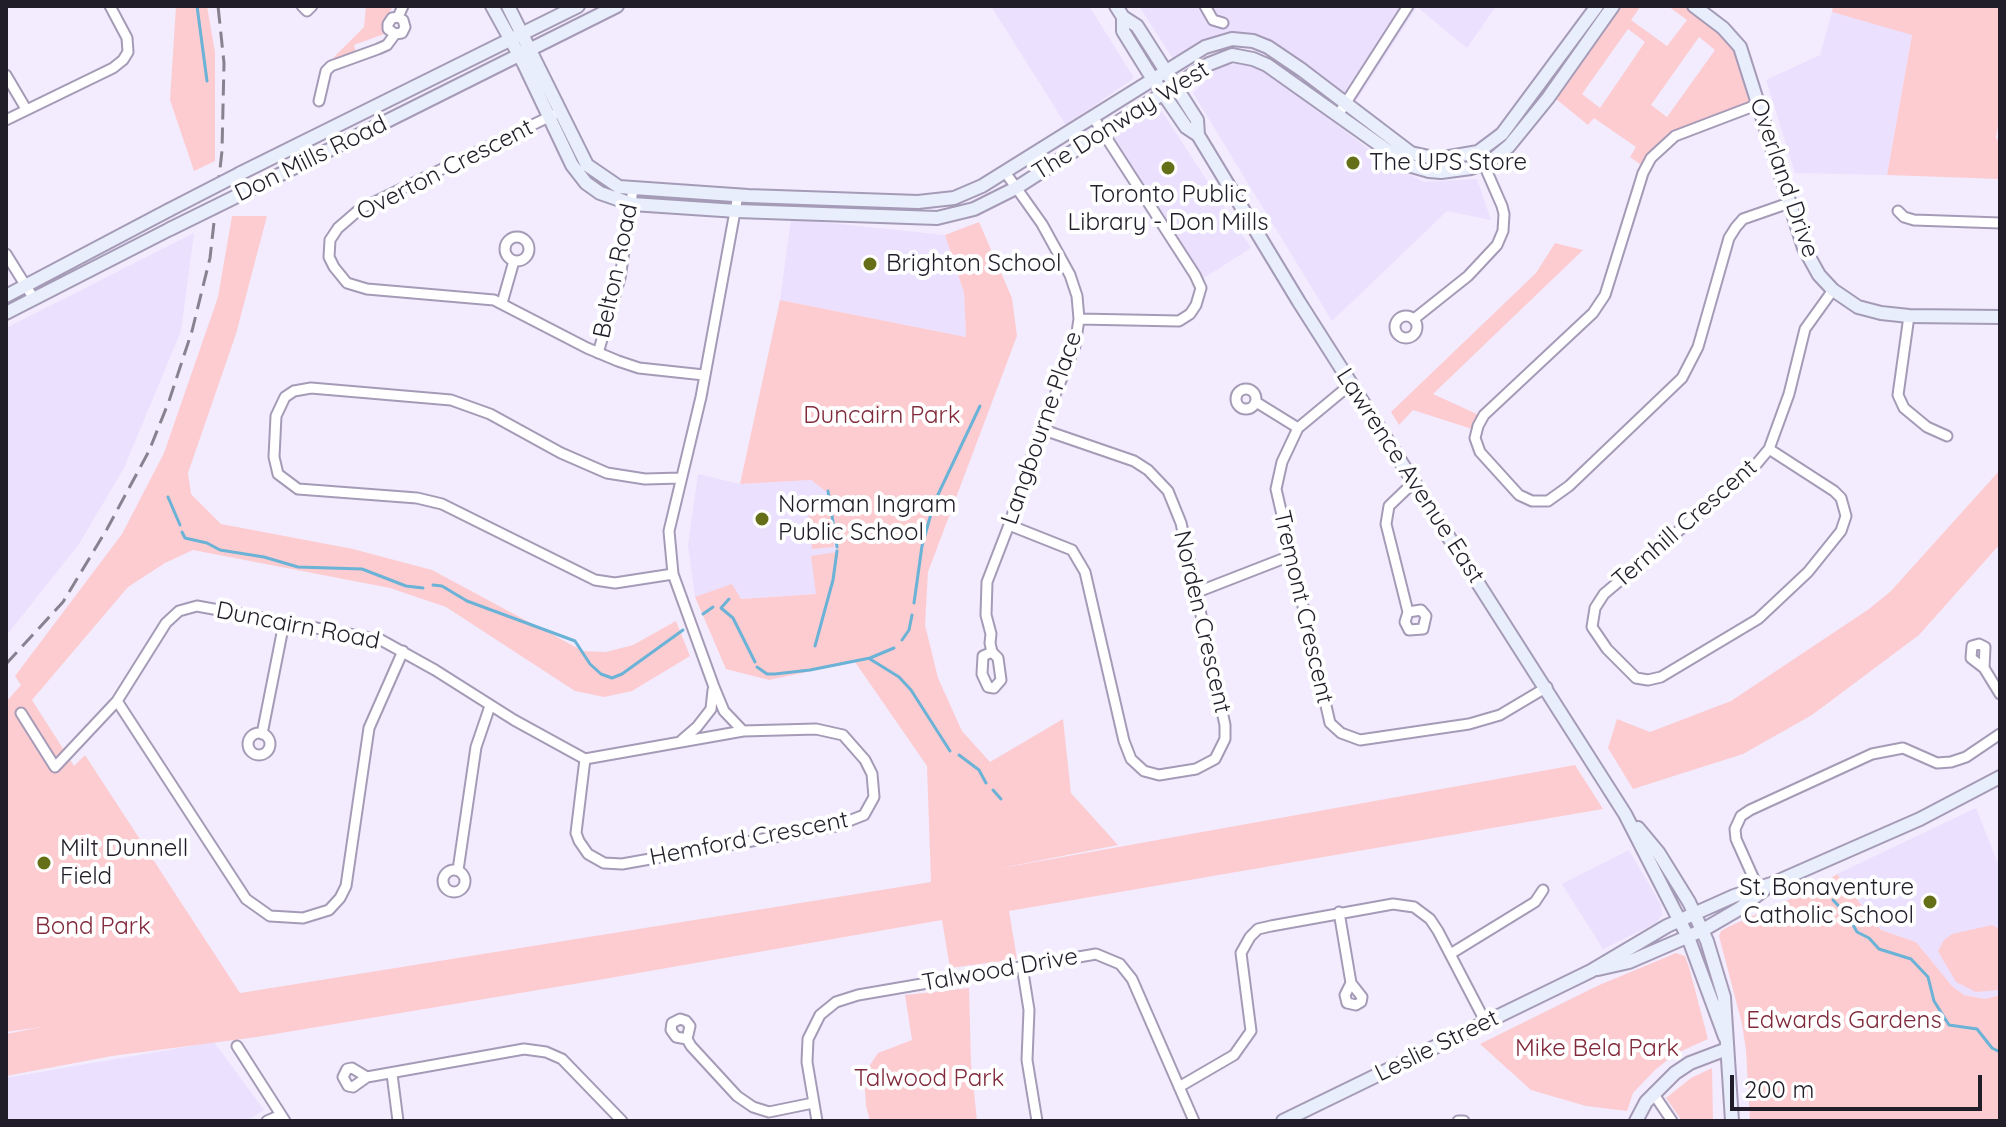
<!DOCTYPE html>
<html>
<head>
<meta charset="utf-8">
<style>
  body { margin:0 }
  #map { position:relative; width:2006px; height:1127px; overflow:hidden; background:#f2ecfe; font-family:Quicksand,sans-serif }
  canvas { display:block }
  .frame { position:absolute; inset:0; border:8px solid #221e29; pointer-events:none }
  .scale { position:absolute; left:1730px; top:1075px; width:252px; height:36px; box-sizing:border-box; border:4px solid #221e29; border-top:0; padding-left:10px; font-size:24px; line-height:28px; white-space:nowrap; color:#221e29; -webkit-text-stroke:6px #fff; paint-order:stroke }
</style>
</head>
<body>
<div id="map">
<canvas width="2006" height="1127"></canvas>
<div class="frame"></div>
<div class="scale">200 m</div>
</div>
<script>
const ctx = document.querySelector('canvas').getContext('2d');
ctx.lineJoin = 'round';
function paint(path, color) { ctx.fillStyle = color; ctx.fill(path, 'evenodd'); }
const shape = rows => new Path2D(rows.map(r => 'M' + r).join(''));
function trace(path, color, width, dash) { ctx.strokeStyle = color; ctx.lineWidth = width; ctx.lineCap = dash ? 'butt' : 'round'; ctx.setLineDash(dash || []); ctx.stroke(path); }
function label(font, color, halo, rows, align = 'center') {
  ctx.font = font + ' Quicksand,sans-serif'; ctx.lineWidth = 8; ctx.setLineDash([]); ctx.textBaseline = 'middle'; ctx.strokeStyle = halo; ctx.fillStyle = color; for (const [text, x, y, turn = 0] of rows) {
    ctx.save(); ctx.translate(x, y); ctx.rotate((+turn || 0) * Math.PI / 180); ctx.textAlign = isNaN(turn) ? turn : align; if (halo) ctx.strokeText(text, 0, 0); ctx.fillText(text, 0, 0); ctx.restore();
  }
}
const built = shape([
  [991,6,1089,6,1134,78,1066,125],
  [1139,6,1496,6,1467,48,1417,7,1355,103,1263,42,1236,35,1175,62],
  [1832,12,1912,34,1887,175,1795,173,1766,80,1820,55],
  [1244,63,1272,75,1383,160,1424,182,1477,179,1491,220,1447,211,1332,321,1193,93,1219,66],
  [1159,107,1251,248,1202,279,1112,134],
  [791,219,945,235,964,293,966,337,780,300],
  [194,233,181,331,124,468,79,544,6,636,6,328],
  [698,474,740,484,811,480,829,493,837,552,816,594,741,599,695,597,688,545],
  [1976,808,2000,869,2000,995,1985,999,1964,995,1952,986,1916,942,1881,930,1837,874],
  [1629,850,1661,905,1662,915,1656,923,1603,949,1562,884],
  [214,1042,264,1110,246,1121,6,1121,6,1078]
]);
const green = shape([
  [176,6,207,6,215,52,215,161,194,171,170,100],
  [366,6,393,6,387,17,384,34,354,45,356,52,336,60,334,57,364,27],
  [1622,6,1641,6,1631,20,1667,46,1687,20,1668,6,1685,6,1724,33,1735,46,1751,101,1673,133,1654,149,1641,165,1630,157,1636,147,1594,118,1588,125,1556,99],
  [1628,29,1645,42,1600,108,1582,94],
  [1699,37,1715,50,1667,117,1651,105],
  [1833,6,2000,6,2000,113,1996,138,2000,142,2000,179,1887,175,1912,35,1832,12],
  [232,216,267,216,236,334,188,473,191,494,221,524,353,549,432,570,583,651,606,652,633,645,676,621,690,656,632,691,604,697,575,691,446,607,390,588,193,550,165,563,128,587,32,700,74,766,85,755,240,993,931,882,927,766,855,662,769,680,726,669,695,597,732,584,741,599,816,594,811,556,837,552,832,519,834,547,812,549,808,507,830,505,828,493,811,480,740,484,780,300,966,337,964,293,945,235,979,222,1012,298,1017,336,928,572,925,625,938,678,962,731,990,762,1063,719,1071,793,1118,845,996,869,1575,765,1603,809,1009,911,1017,959,950,968,942,920,598,980,257,1037,112,1056,6,1076,6,1034,42,1027,6,1032,6,702,21,685,15,676,122,534,164,453,218,297],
  [1555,243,1583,250,1433,394,1479,415,1472,429,1413,410,1399,425,1391,412,1536,273],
  [2000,470,2000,544,1919,635,1812,715,1743,754,1633,789,1608,748,1617,719,1650,732,1731,701,1869,609,1891,591],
  [1837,874,1881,930,1916,942,1952,986,1964,995,1985,999,2000,995,2000,1121,1750,1121,1746,1050,1742,1024,1719,936,1721,931,1728,927,1819,886],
  [1992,925,2000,929,2000,990,1976,992,1956,982,1938,951,1944,940,1952,934],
  [1676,953,1685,956,1689,967,1708,1039,1675,1054,1655,1070,1633,1093,1627,1111,1586,1106,1531,1090,1480,1044,1597,986],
  [969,988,971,1063,977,1121,870,1121,866,1106,864,1074,878,1053,912,1040,905,995],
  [1712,1068,1713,1121,1682,1121,1666,1098,1691,1078]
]);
const stream = shape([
  [197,6,207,81],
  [828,491,837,547],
  [168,497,180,525],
  [182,532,185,538,207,543,220,550,264,557,298,567,362,569,406,586,423,588],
  [433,585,442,586,467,601,575,641,590,664,601,674,612,678,622,674,683,630],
  [729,599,721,608,733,618,755,662],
  [914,603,922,546,934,503,980,406],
  [703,614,713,607],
  [902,640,909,630,912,615],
  [815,646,833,580,837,551],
  [870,659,899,677,911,690,950,751],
  [757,667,767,674,775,674,810,670,870,658,894,648],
  [959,755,979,770,986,783],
  [993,790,1001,799],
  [1833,900,1848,916,1857,932,1869,938,1879,949,1911,959,1928,977,1934,1001,1949,1025,1977,1029,1992,1048,2000,1052]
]);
const street = shape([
  [302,6,307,11,312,6],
  [1205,6,1213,20,1223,23],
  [398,17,403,20,405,27,402,33,395,34,388,29,388,24,392,18,398,17,403,6],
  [6,75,26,109],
  [319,101,326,71,331,66,378,49,387,45,395,34],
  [1759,104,1675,136,1651,158,1643,173,1605,295,1593,313,1484,415,1478,426,1475,438,1480,452,1519,495,1532,501,1548,501,1569,486,1682,378,1698,347,1729,238,1736,227,1743,219,1789,203],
  [559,112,360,209,338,228,330,240,329,257,334,267,347,283,367,289,494,300,587,348,618,361,639,368,704,375],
  [1338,115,1408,6],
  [6,120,113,68,123,60,128,52,127,38,110,6],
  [738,195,701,397,669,531,673,574,714,687,724,711,743,731],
  [1898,211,1904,217,1914,220,2000,223],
  '505 249a12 12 0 1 1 24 0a12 12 0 1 1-24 0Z',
  [6,254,34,299],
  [502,303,514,261],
  '1395 327a11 11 0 1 1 22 0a11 11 0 1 1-22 0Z',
  [1909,316,1898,395,1904,408,1927,427,1947,436],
  [1079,319,1179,321,1190,314,1196,305,1201,288,1195,275,1093,117],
  [1414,319,1468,276,1497,245,1503,231,1504,214,1502,206,1481,158],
  [598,353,620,278,633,189],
  [1351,384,1298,428,1282,462,1276,489,1330,723,1341,733,1360,740,1469,724,1500,715,1547,687],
  '1236 399a10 10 0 1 1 20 0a10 10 0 1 1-20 0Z',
  [1256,402,1298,428],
  [1769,449,1834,491,1841,498,1846,516,1841,531,1808,572,1758,619,1661,677,1648,680,1636,678,1607,649,1592,627,1595,608,1604,594,1754,467,1769,449,1789,394,1805,329,1833,290],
  [1009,525,1072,550,1085,572,1124,741,1131,759,1144,771,1159,775,1196,769,1215,759,1225,739,1225,725,1181,523,1168,491,1148,470,1134,461,1041,429],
  [673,574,615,583,595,580,442,504,417,498,298,489,278,474,274,457,276,416,285,397,294,391,311,388,451,400,490,414,561,453,607,473,645,479,681,478],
  [1195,593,1290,556],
  [1408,612,1421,610,1426,616,1423,629,1409,630,1405,622,1408,612,1386,524,1389,506,1414,482],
  [992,652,983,656,982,674,988,687,994,688,1001,680,998,658,992,652,990,643,991,634,986,615,987,582,1009,525,1041,429,1075,346,1079,319,1077,296,1070,275,1042,224,1005,172],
  [1984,668,1985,647,1979,644,1972,646,1971,658,1984,668,2000,694],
  [117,701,246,899,270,916,303,918,329,910,340,898,346,886,369,728,403,651],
  [21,713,55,767,117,701,166,623,179,611,197,606,381,640,435,670,514,720,585,759,743,731,816,729,843,735,865,760,872,774,874,797,864,815,836,826,622,864,604,863,588,854,579,841,576,833,585,759],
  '248 744a11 11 0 1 1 22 0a11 11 0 1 1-22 0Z',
  [262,734,284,623],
  [682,740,697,727,711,709,713,690],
  '443 881a11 11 0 1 1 22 0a11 11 0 1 1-22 0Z',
  [458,870,476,747,490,706],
  [1758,888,1736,839,1735,829,1741,816,1750,810,1872,754,1903,748,1937,763,1951,762,1966,757,2000,734],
  [1339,912,1351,983,1345,995,1347,1003,1356,1005,1361,1002,1362,997,1351,983],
  [1452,953,1535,902,1543,890],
  [1022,966,1029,1010,1027,1060,1037,1121],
  [687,1039,676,1037,671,1030,672,1023,680,1019,686,1021,690,1026,687,1039,691,1046,737,1096,753,1107,769,1112,813,1103],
  [237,1046,285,1121],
  [392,1074,398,1121],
  [367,1077,353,1087,348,1086,343,1077,347,1069,352,1068,367,1077,524,1049,546,1052,562,1059,622,1121],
  [1179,1087,1234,1055,1251,1031,1241,953,1250,937,1258,929,1271,926,1393,904,1414,907,1430,919,1438,931,1486,1023],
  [1653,1093,1672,1121],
  [267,1121,281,1115],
  [817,1121,807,1062,808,1039,820,1015,836,1002,858,995,1096,954,1120,964,1132,979,1194,1121],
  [1458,1121,1464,1121]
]);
const secondary = shape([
  [492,6,524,64,572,165,586,183,600,193,632,204,737,211,937,218,974,209,1016,188,1209,64,1232,55,1253,59,1267,65,1408,165,1429,171,1441,172,1471,168,1492,160,1509,146,1548,98,1613,6],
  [508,6,587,165,619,187,748,196,918,202,954,198,982,186,1205,47,1232,39,1253,41,1268,47,1302,70,1411,153,1438,159,1478,152,1502,134,1597,6],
  [1116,6,1123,17,1137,26,1197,120,1198,135,1299,302,1625,814,1688,937,1725,1037],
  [1694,6,1723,28,1740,47,1804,248,1819,275,1833,290,1858,307,1881,313,1909,316,2000,317],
  [1123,17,1123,31,1149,73,1186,127,1198,135],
  [239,174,578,6],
  [239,195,617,6],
  [6,296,169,210],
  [6,313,170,229],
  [1638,828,1658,852,1689,902,1707,941,1724,997,1732,1121],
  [1598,969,1629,962,1703,930,1739,909,1764,890],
  [1283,1121,1591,971,1667,926,1734,896,1774,883,1920,819,2000,777],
  [1636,1121,1646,1102,1675,1073,1690,1063,1727,1049]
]);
const rail = shape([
  [6,664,63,602,107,529,149,451,169,401,192,331,210,258,222,151,224,63,218,6]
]);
const secondaryBridge = shape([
  [169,210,239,174],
  [170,229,239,195]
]);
const markers = [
  [1353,163,8,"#646f17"],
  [1168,168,8,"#646f17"],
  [870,264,8,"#646f17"],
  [762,519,8,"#646f17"],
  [44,863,8,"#646f17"],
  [1930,902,8,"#646f17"]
];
const streetNames = [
  ["The Donway West",1121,121,-32],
  ["Don Mills Road",311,159,-26],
  ["Overton Crescent",445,170,-27],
  ["Overland Drive",1784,178,71],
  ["Belton Road",616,271,-78],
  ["Langbourne Place",1042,428,-71],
  ["Lawrence Avenue East",1410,476,57],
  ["Ternhill Crescent",1685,524,-41],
  ["Tremont Crescent",1303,607,77],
  ["Norden Crescent",1202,622,77],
  ["Duncairn Road",298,626,11],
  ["Hemford Crescent",749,839,-11],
  ["Talwood Drive",1000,970,-10],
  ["Leslie Street",1437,1046,-26]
];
const poiNames = [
  ["The UPS Store",1369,163],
  ["Toronto Public",1168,195,"center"],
  ["Library - Don Mills",1168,223,"center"],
  ["Brighton School",886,264],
  ["Norman Ingram",778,505],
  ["Public School",778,533],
  ["Milt Dunnell",60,849],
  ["Field",60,877],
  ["St. Bonaventure",1914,888,"right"],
  ["Catholic School",1914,916,"right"]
];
const parkNames = [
  ["Duncairn Park",882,416],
  ["Bond Park",93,927],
  ["Edwards Gardens",1844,1021],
  ["Mike Bela Park",1597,1049],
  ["Talwood Park",929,1079]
];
paint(built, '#ebe0fe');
paint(green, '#fdccd1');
trace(stream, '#6ab2d6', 3);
trace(street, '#a59bb7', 13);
trace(secondary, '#a59bb7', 16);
trace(street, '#fff', 9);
trace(secondary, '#e8eefb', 12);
trace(rail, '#878290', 3, [16, 8]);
trace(secondaryBridge, '#a59bb7', 16, []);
trace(secondaryBridge, '#e8eefb', 12);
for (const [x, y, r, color] of markers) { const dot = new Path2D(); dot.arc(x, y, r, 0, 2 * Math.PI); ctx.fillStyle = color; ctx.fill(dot); trace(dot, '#fff', 3); }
label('24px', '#221e29', '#fff', streetNames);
label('24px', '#221e29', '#fff', poiNames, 'left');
label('24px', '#802a3b', '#fff', parkNames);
</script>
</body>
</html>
